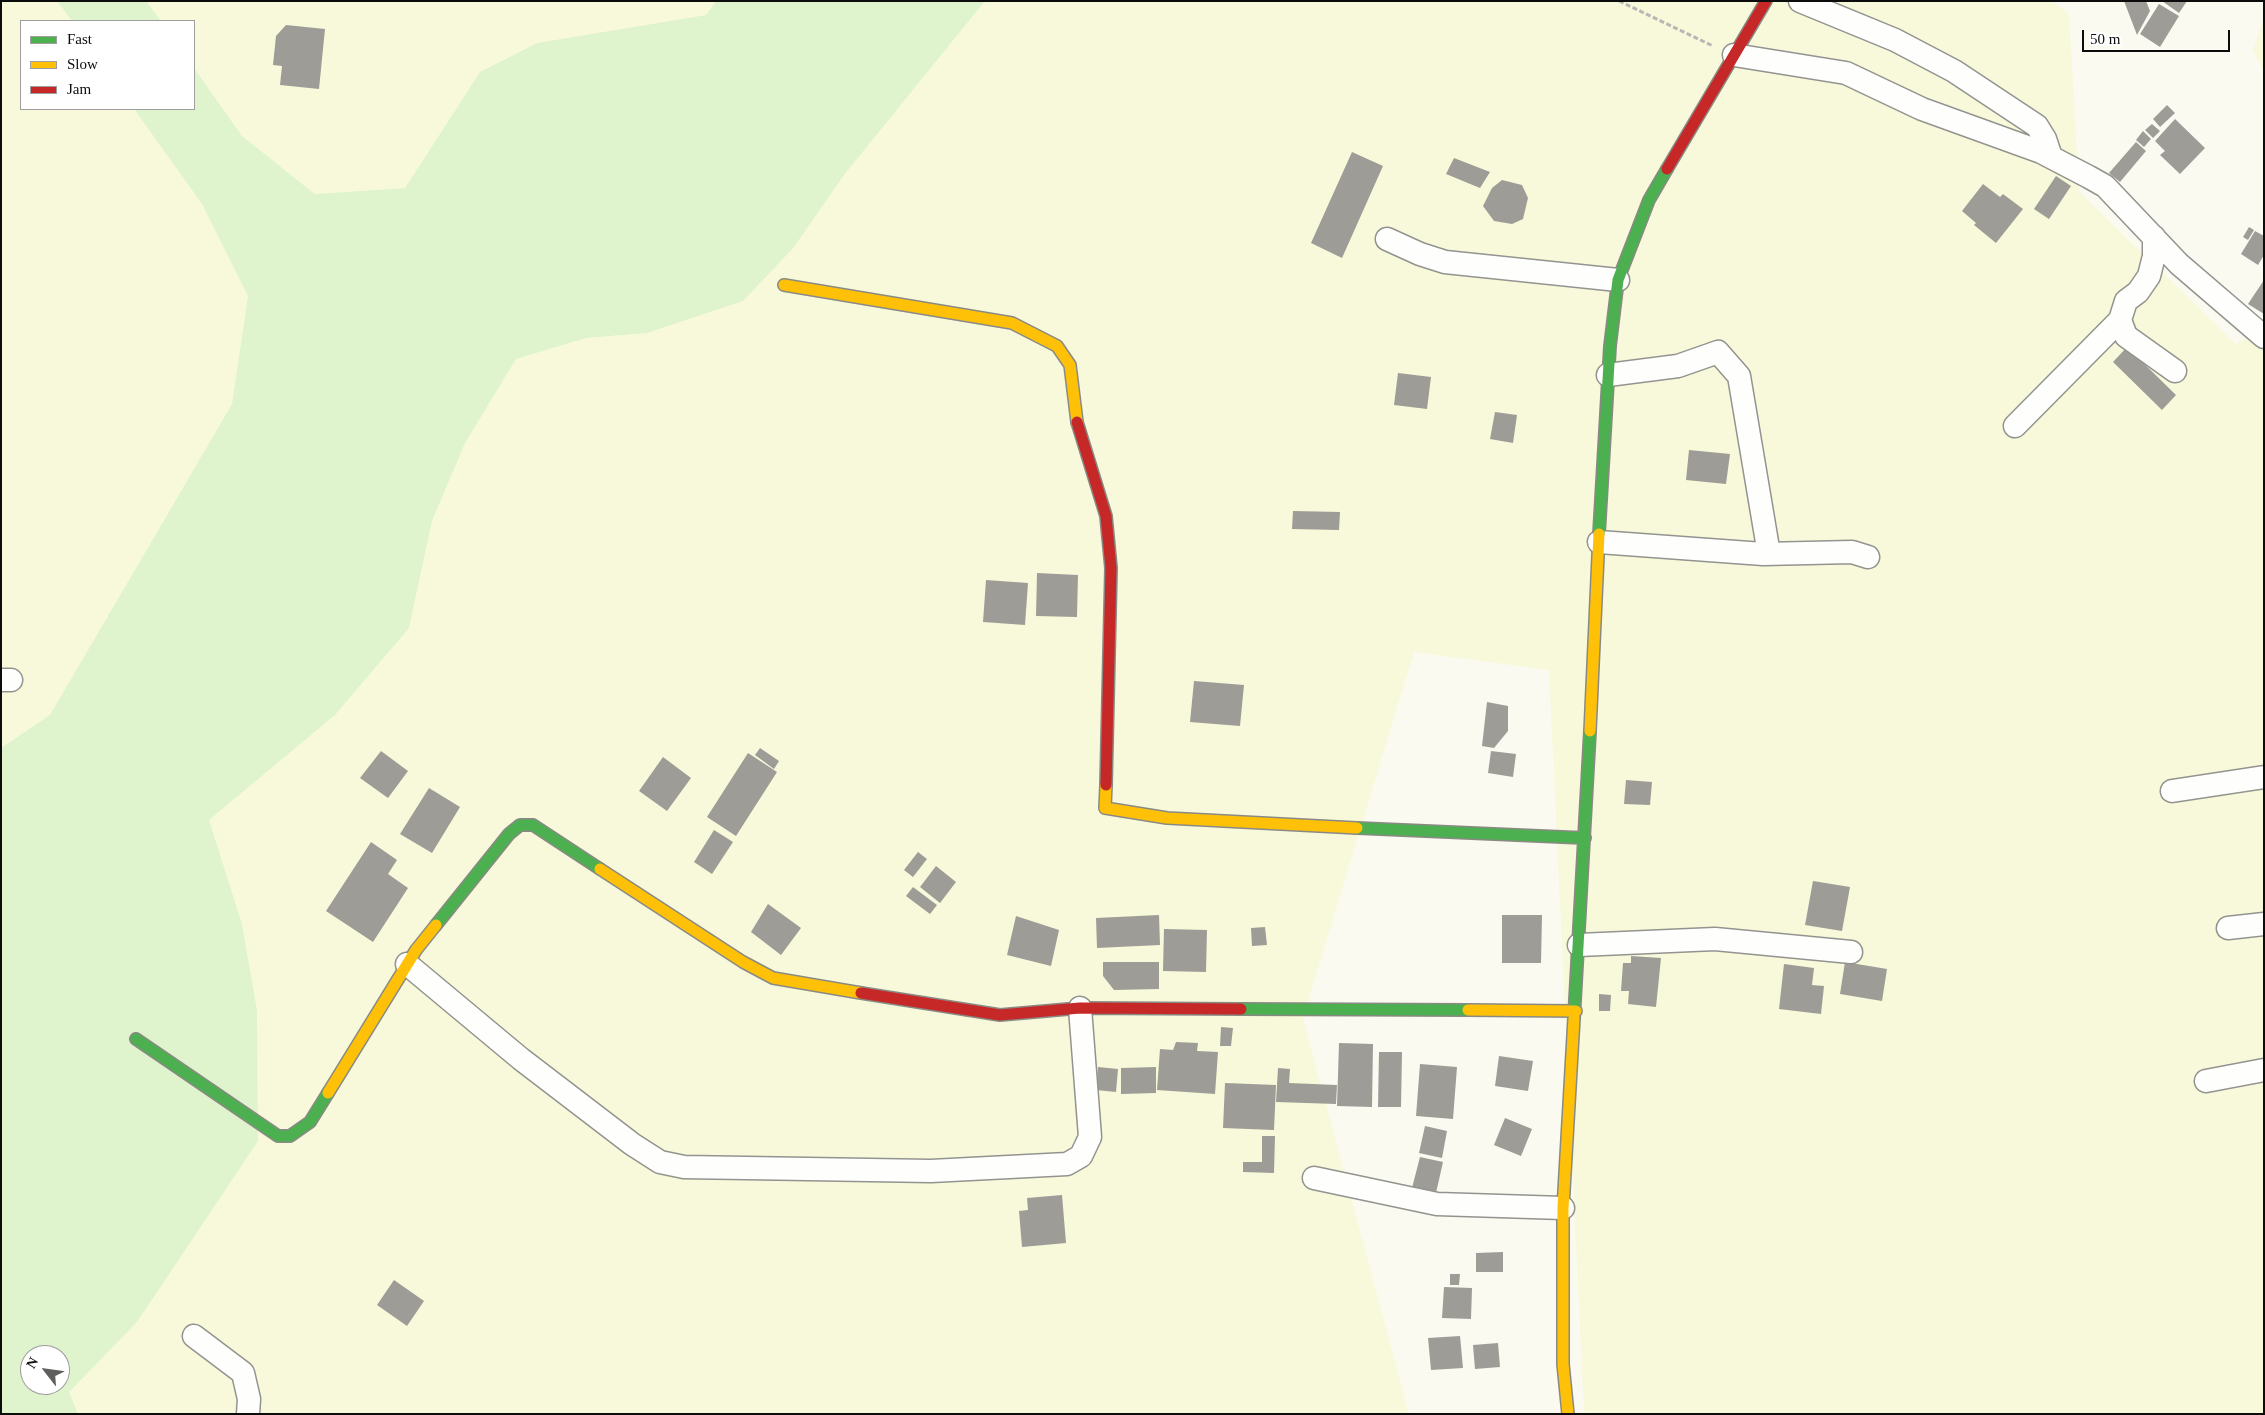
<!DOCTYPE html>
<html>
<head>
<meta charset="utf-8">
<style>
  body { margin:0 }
  #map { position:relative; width:2265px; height:1415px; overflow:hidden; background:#fafaf0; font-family:"Times New Roman",serif }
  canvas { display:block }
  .frame { position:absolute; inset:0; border:2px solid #0c0c0c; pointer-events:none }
  .legend { position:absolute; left:20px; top:20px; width:175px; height:90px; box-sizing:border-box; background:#fff; border:1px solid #9e9e9e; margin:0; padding:6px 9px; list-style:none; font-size:15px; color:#0c0c0c }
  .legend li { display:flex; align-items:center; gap:10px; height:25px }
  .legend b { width:25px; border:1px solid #9e9e9e }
  .north { position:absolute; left:20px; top:1345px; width:50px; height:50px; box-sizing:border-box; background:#fff; border:1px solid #9e9e9e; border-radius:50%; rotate:300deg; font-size:14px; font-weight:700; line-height:20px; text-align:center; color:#0c0c0c }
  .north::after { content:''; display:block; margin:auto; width:18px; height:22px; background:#5f5f5c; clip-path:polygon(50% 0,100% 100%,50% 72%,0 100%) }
  .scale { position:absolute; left:2082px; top:30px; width:148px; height:22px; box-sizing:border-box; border:2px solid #0c0c0c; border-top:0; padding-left:6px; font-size:15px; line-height:18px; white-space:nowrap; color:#0c0c0c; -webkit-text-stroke:4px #fff; paint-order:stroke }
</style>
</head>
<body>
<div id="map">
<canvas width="2265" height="1415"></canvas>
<div class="frame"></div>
<ul class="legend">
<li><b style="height:6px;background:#4caf50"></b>Fast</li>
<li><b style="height:6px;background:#ffc107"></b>Slow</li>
<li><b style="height:6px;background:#c62828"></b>Jam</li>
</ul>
<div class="north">N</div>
<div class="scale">50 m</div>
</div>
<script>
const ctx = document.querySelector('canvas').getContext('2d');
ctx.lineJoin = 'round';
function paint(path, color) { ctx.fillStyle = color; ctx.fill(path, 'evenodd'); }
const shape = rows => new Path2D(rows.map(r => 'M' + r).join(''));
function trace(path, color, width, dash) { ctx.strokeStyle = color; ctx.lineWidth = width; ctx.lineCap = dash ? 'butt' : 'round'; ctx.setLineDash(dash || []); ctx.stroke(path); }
const farmland = shape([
  [1,1,57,1,72,21,21,21,21,109,134,109,202,204,248,296,232,404,50,715,1,748],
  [146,1,716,1,706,15,537,43,480,72,405,188,315,194,242,136,194,68,194,21,161,21],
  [985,1,2051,1,2069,13,2079,192,2236,344,2264,327,2264,1414,1594,1414,1584,1412,1549,670,1414,652,1303,1018,1409,1414,78,1414,68,1392,137,1322,258,1141,257,1010,242,924,209,820,335,715,409,628,432,521,465,443,516,359,586,338,647,333,794,247,844,175],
  [2264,17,2264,72,2253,50]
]);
const green = shape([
  [57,1,146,1,161,21,72,21],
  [716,1,985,1,844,175,794,247,743,301,647,333,586,338,516,359,465,443,432,521,409,628,335,715,209,820,242,924,257,1010,258,1141,137,1322,69,1392,78,1414,1,1414,1,748,50,715,232,404,248,296,202,204,134,109,194,109,194,68,242,136,315,194,405,188,480,72,537,43,706,15],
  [30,1355,60,1355,60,1385,30,1385]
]);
const building = shape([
  [2124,1,2146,1,2150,11,2137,35],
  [2162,1,2187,1,2179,13],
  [2159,4,2179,16,2160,47,2140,34],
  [286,25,325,29,319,89,280,85,282,66,273,65,276,36],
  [2167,105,2175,113,2160,127,2153,119],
  [2175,119,2205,148,2180,174,2160,155,2165,151,2155,141],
  [2152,124,2160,131,2153,138,2145,130],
  [2143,131,2151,139,2144,147,2136,140],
  [2136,142,2146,151,2120,182,2109,173],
  [1352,152,1383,166,1342,258,1311,243],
  [1454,158,1490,172,1480,188,1446,174],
  [2056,176,2071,186,2049,219,2034,209],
  [1502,180,1522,185,1528,198,1523,219,1512,224,1494,221,1483,206,1492,188],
  [1983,184,2000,197,2003,194,2023,209,1996,243,1974,225,1976,223,1962,211],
  [2249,227,2254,230,2248,240,2243,237],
  [2255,231,2264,236,2264,255,2258,265,2241,254],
  [2264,280,2264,314,2248,304],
  [2127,347,2176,395,2162,410,2113,362],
  [1398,373,1431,377,1427,409,1394,405],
  [1495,412,1517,415,1513,443,1490,439],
  [1689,450,1730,454,1726,484,1686,480],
  [1293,511,1340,512,1339,530,1292,529],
  [1037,573,1078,575,1077,617,1036,616],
  [986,580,1028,583,1025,625,983,622],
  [1194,681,1244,685,1240,726,1190,722],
  [1487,702,1508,706,1508,731,1494,748,1482,746],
  [760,748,779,761,774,769,755,755],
  [381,751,408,771,388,798,360,778],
  [1491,751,1516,754,1513,777,1488,773],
  [748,753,777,772,736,836,707,817],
  [663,757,691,778,667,811,639,791],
  [1626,780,1652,782,1650,805,1624,804],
  [429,788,460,807,432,853,400,834],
  [714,830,733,842,712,874,694,862],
  [371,842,397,860,388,874,408,888,373,942,326,911],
  [918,852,927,859,913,877,904,870],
  [936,866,956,882,940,903,920,887],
  [1813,881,1850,887,1842,931,1805,925],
  [913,887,937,905,930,914,906,896],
  [768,904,801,928,781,955,751,932],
  [1159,915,1160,945,1097,948,1096,918],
  [1502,915,1542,915,1541,963,1502,963],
  [1016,916,1059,930,1051,966,1007,955],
  [1265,927,1267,945,1252,946,1251,928],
  [1164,929,1207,930,1206,972,1163,971],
  [1631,956,1661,958,1656,1007,1628,1004,1629,991,1621,991,1623,963,1631,963],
  [1103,962,1159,962,1159,989,1114,990,1103,976],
  [1845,962,1887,969,1882,1001,1840,994],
  [1784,964,1814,968,1812,985,1824,986,1821,1014,1779,1009],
  [1599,994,1611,995,1610,1011,1599,1011],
  [1221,1027,1233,1028,1231,1046,1220,1046],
  [1176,1042,1198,1043,1197,1051,1218,1052,1215,1094,1157,1090,1160,1049,1173,1050],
  [1339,1043,1373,1044,1372,1107,1337,1106],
  [1379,1052,1402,1052,1401,1107,1378,1107],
  [1499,1056,1533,1061,1528,1091,1495,1086],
  [1420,1064,1457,1067,1453,1119,1416,1116],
  [1098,1067,1118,1069,1116,1092,1096,1090],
  [1156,1067,1156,1093,1121,1094,1121,1068],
  [1278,1068,1290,1069,1289,1083,1337,1085,1336,1104,1276,1102],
  [1225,1083,1276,1085,1274,1130,1223,1128],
  [1505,1118,1532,1129,1521,1156,1494,1145],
  [1425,1126,1447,1131,1442,1158,1419,1153],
  [1262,1136,1275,1136,1274,1173,1243,1172,1243,1162,1262,1162],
  [1420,1157,1443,1162,1436,1193,1412,1188],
  [1062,1195,1066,1243,1022,1247,1019,1211,1028,1210,1027,1198],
  [1503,1252,1503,1272,1476,1272,1476,1253],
  [1450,1274,1460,1274,1459,1285,1450,1285],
  [394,1280,424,1301,407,1326,377,1305],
  [1444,1287,1472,1288,1471,1319,1442,1318],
  [1460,1336,1463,1368,1431,1370,1428,1338],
  [1498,1343,1500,1367,1475,1369,1473,1345]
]);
const path = shape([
  [1619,1,1713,46]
]);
const street = shape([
  [1800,1,1895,40,1954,71,2037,126,2045,139,2051,157],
  [1734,55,1846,73,1922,109,2041,152,2089,177,2105,186,2179,264,2264,337],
  [2154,237,2154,256,2149,276,2138,292,2126,301,2120,320,2126,336,2175,371],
  [1387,239,1420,254,1445,262,1618,280],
  [1608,375,1678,366,1718,352,1739,376,1769,554],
  [2015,426,2120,320],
  [1599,542,1763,554,1852,552,1868,557],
  [1,680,11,680],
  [2172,791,2264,777],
  [2228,928,2264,924],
  [1579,945,1715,939,1851,952],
  [407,964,521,1059,632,1144,660,1162,684,1167,931,1171,1067,1164,1081,1156,1090,1137,1080,1008],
  [2206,1081,2264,1070],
  [1314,1178,1437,1204,1563,1208],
  [194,1336,243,1373,249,1399,248,1414]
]);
const fast = shape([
  [1599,534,1610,346,1618,280,1649,200,1667,169],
  [1357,828,1585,838],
  [436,925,509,834,520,825,533,825,600,869],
  [1241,1009,1468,1010],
  [1574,1018,1590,731],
  [136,1039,278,1136,290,1136,310,1122,328,1093]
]);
const slow = shape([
  [784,285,1012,323,1057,346,1070,365,1077,422],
  [1590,731,1599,534],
  [1106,785,1105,808,1167,818,1357,828],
  [600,869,743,962,773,978,861,993],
  [1468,1010,1576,1011],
  [328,1093,416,950,436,925],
  [1568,1414,1563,1364,1563,1208,1574,1018]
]);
const jam = shape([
  [1667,169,1766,1],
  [1077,422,1106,516,1111,568,1106,785],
  [861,993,1000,1015,1080,1008,1241,1009]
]);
paint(farmland, '#f8f9da');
paint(green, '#dff3cd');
paint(building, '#9d9c96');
trace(street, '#93938f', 25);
trace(fast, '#8a8a85', 14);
trace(slow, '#8a8a85', 14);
trace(jam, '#8a8a85', 14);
trace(path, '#b7b7b5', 3, [5, 2.5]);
trace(street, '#fefefd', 22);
trace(fast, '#4caf50', 11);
trace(slow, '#ffc107', 11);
trace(jam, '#c62828', 11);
</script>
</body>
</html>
